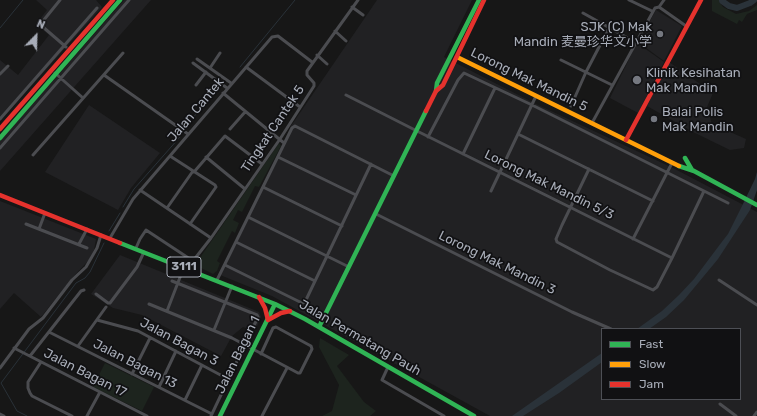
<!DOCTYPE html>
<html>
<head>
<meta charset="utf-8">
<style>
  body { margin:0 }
  #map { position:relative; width:757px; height:416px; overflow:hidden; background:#171717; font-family:Rubik,sans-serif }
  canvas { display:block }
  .legend { position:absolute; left:601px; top:328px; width:140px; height:72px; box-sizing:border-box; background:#111113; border:1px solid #4d4f55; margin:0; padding:5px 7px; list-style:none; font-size:12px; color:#a8adb8 }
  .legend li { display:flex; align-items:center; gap:8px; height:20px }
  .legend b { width:20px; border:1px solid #4d4f55 }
  .north { position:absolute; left:16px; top:16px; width:40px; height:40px; -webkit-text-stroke:3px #111113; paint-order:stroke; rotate:23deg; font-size:11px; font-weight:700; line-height:16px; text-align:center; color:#a8adb8 }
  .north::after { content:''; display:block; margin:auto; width:14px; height:18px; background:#a8adb8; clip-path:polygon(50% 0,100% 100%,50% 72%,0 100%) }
</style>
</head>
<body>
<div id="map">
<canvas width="757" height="416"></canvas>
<ul class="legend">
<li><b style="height:5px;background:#30b455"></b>Fast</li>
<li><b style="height:5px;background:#ff9f0a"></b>Slow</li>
<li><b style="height:5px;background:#e5322d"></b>Jam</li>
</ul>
<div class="north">N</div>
</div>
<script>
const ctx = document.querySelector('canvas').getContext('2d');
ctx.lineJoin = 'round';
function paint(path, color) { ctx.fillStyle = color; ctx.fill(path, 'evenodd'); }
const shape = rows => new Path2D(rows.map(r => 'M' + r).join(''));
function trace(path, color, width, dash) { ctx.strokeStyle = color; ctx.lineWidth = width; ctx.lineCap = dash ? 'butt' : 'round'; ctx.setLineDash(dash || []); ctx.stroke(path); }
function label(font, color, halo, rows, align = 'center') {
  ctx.font = font + ' Rubik,"Noto Sans SC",sans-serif'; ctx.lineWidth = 3.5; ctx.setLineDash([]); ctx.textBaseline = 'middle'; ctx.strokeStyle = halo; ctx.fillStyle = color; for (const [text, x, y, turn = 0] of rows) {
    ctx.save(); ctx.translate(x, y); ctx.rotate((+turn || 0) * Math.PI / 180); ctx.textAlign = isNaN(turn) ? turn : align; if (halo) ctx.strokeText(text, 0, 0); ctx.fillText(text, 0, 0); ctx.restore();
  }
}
const built = shape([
  [36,0,96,0,102,7,0,121,0,60,18,75,49,35,36,24,47,10],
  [124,0,151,0,0,171,0,141],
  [377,0,472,0,444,57,536,104,673,168,757,212,757,416,490,416,272,296,220,275,291,126],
  [602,329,740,329,740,399,602,399],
  [656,10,682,26,664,61,638,42],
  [637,43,664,62,638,113,610,98],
  [669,62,713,93,707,107,712,124,746,139,744,148,730,150,693,132,647,106],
  [89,105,160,153,131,188,118,210,45,172],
  [0,201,96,239,94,250,89,260,73,277,41,317,14,293,0,309],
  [120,255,259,312,261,317,255,331,243,327,232,336,221,356,142,315,113,308,91,294]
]);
const green = shape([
  [712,0,719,0,719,2,723,7,736,14,749,11,757,5,757,10,747,14,742,22,739,20,737,24,712,11],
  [279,143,281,146,259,187,255,186,242,212,238,210,233,220,239,223,235,233,232,231,217,261,220,263,217,271,213,274,195,265],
  [320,338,349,355,337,366,364,402,376,411,370,416,322,416,332,411,339,385,319,347],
  [105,363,154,387,142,411,93,387]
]);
const water = shape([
  [757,172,757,190,750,210,718,259,684,300,666,317,649,329,637,329,662,311,679,295,694,279,721,243,728,234,742,206,755,179],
  [602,353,602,362,559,393,523,416,512,416]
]);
const stream = shape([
  [0,28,23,0],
  [240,67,295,0],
  [184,129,208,99],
  [123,207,134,189,179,138,182,132],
  [109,231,120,213],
  [27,416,17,411,1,383,76,283,85,278,90,272,104,243]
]);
const river = shape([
  [722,0,722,1,729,6,737,8,750,3,754,0]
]);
const street = shape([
  [60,0,43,21,42,23,43,27,66,47],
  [629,0,652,11],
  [352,7,363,15],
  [659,7,664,0],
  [583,13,635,42],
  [335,31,346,41],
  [317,55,327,64],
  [197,59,231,83],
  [561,60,612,85],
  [193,63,227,88],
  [246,67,300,107],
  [210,68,220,53],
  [55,73,83,98],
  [0,74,8,66],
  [104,75,188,134],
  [196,85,206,72],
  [223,93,284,143],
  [346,95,417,131,672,258],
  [571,106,586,72,609,28],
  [0,119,97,8],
  [592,123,655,8,659,7,686,26],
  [230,129,245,112],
  [518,134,653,201],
  [428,137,458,80,464,73,532,105,728,203],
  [0,148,129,0],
  [463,154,495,88],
  [33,155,123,53],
  [170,156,215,185,216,187,190,224],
  [206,157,245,189],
  [278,157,356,195],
  [589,169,562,225,556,239,557,242,610,270,653,290,657,287,672,258,704,191],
  [194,172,225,136,262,164],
  [263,187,342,226],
  [140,190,211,238],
  [491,191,536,96],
  [167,208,193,171],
  [376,214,572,312,611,329],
  [248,217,349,267],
  [26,224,87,248],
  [39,229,45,213],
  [110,238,133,199,272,37,278,36,312,62],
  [633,239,672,163],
  [236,242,315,281],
  [79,244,87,229],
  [136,248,140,239,146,230,193,261],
  [225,265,302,303,305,302,371,164],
  [189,269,193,261,211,238,280,139,314,86,314,83,307,75,307,71,358,0],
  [217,280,292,128,295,126,394,176],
  [719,280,757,305],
  [172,281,257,315,258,317,211,416],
  [96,294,108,303,110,303,137,267,144,252],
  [149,304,232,338,298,373,300,373,312,349,311,346,276,327,273,328,261,354],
  [167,311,184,267],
  [97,320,138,331,228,379],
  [214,330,232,286],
  [49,332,212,414],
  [78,346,106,307],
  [14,348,147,416],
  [30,356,81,291,84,290],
  [41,362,28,382,28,388,30,393,32,396,72,416],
  [388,367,382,380,444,416],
  [0,368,29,329,43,318,72,280,86,267,97,248,101,235],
  [132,374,150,338],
  [159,387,176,351],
  [185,400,202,365],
  [720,404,736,416],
  [0,414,4,416],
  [87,416,100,392],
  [262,416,287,368],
  [754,416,757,412]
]);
const fast = shape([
  [436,91,437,83,479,0],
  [0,138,120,0],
  [685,158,692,170],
  [679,166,694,171,757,205],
  [120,243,275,304,305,319,474,416],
  [319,327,426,111],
  [220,416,275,304]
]);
const slow = shape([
  [457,57,679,166]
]);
const jam = shape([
  [426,111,436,91,443,85,484,0],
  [0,129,113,0],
  [626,140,701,0],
  [0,195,120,243],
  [259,297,265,308,268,320,281,313,290,311]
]);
const markers = [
  [660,34,4,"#757880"],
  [637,80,5,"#757880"],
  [654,119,4,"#757880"]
];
const shields = [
  [184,267,34]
];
const shieldNames = [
  ["3111",184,267]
];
const poiNames = [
  ["SJK (C) Mak",652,27,"right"],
  ["Mandin 麦曼珍华文小学",652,42,"right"],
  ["Klinik Kesihatan",646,73],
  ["Mak Mandin",646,88],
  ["Balai Polis",662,112],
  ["Mak Mandin",662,127]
];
const streetNames = [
  ["Lorong Mak Mandin 5",529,80,26],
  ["Jalan Cantek",196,110,-50],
  ["Tingkat Cantek 5",273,129,-56],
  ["Lorong Mak Mandin 5/3",549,185,26],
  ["Lorong Mak Mandin 3",497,263,26],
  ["Jalan Permatang Pauh",360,338,30],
  ["Jalan Bagan 3",179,342,28],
  ["Jalan Bagan 1",238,355,-64],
  ["Jalan Bagan 13",135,364,27],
  ["Jalan Bagan 17",85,373,27]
];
paint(built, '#212123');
paint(green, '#1d241e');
paint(water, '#2a3239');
trace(stream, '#2a3239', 1);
trace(river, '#2a3239', 6);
trace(street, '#4b4c50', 3);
trace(fast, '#30b455', 4.5);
trace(slow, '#ff9f0a', 4.5);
trace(jam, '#e5322d', 4.5);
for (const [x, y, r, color] of markers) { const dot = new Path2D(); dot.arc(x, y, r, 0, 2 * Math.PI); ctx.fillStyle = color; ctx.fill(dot); trace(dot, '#111113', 1.5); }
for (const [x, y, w] of shields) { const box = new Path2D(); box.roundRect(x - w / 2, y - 10, w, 20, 3); ctx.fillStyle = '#111113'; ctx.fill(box); trace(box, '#a8adb8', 1); }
label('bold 12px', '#a8adb8', null, shieldNames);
label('13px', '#a8adb8', '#111113', poiNames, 'left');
label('13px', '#a8adb8', '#111113', streetNames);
</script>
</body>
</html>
